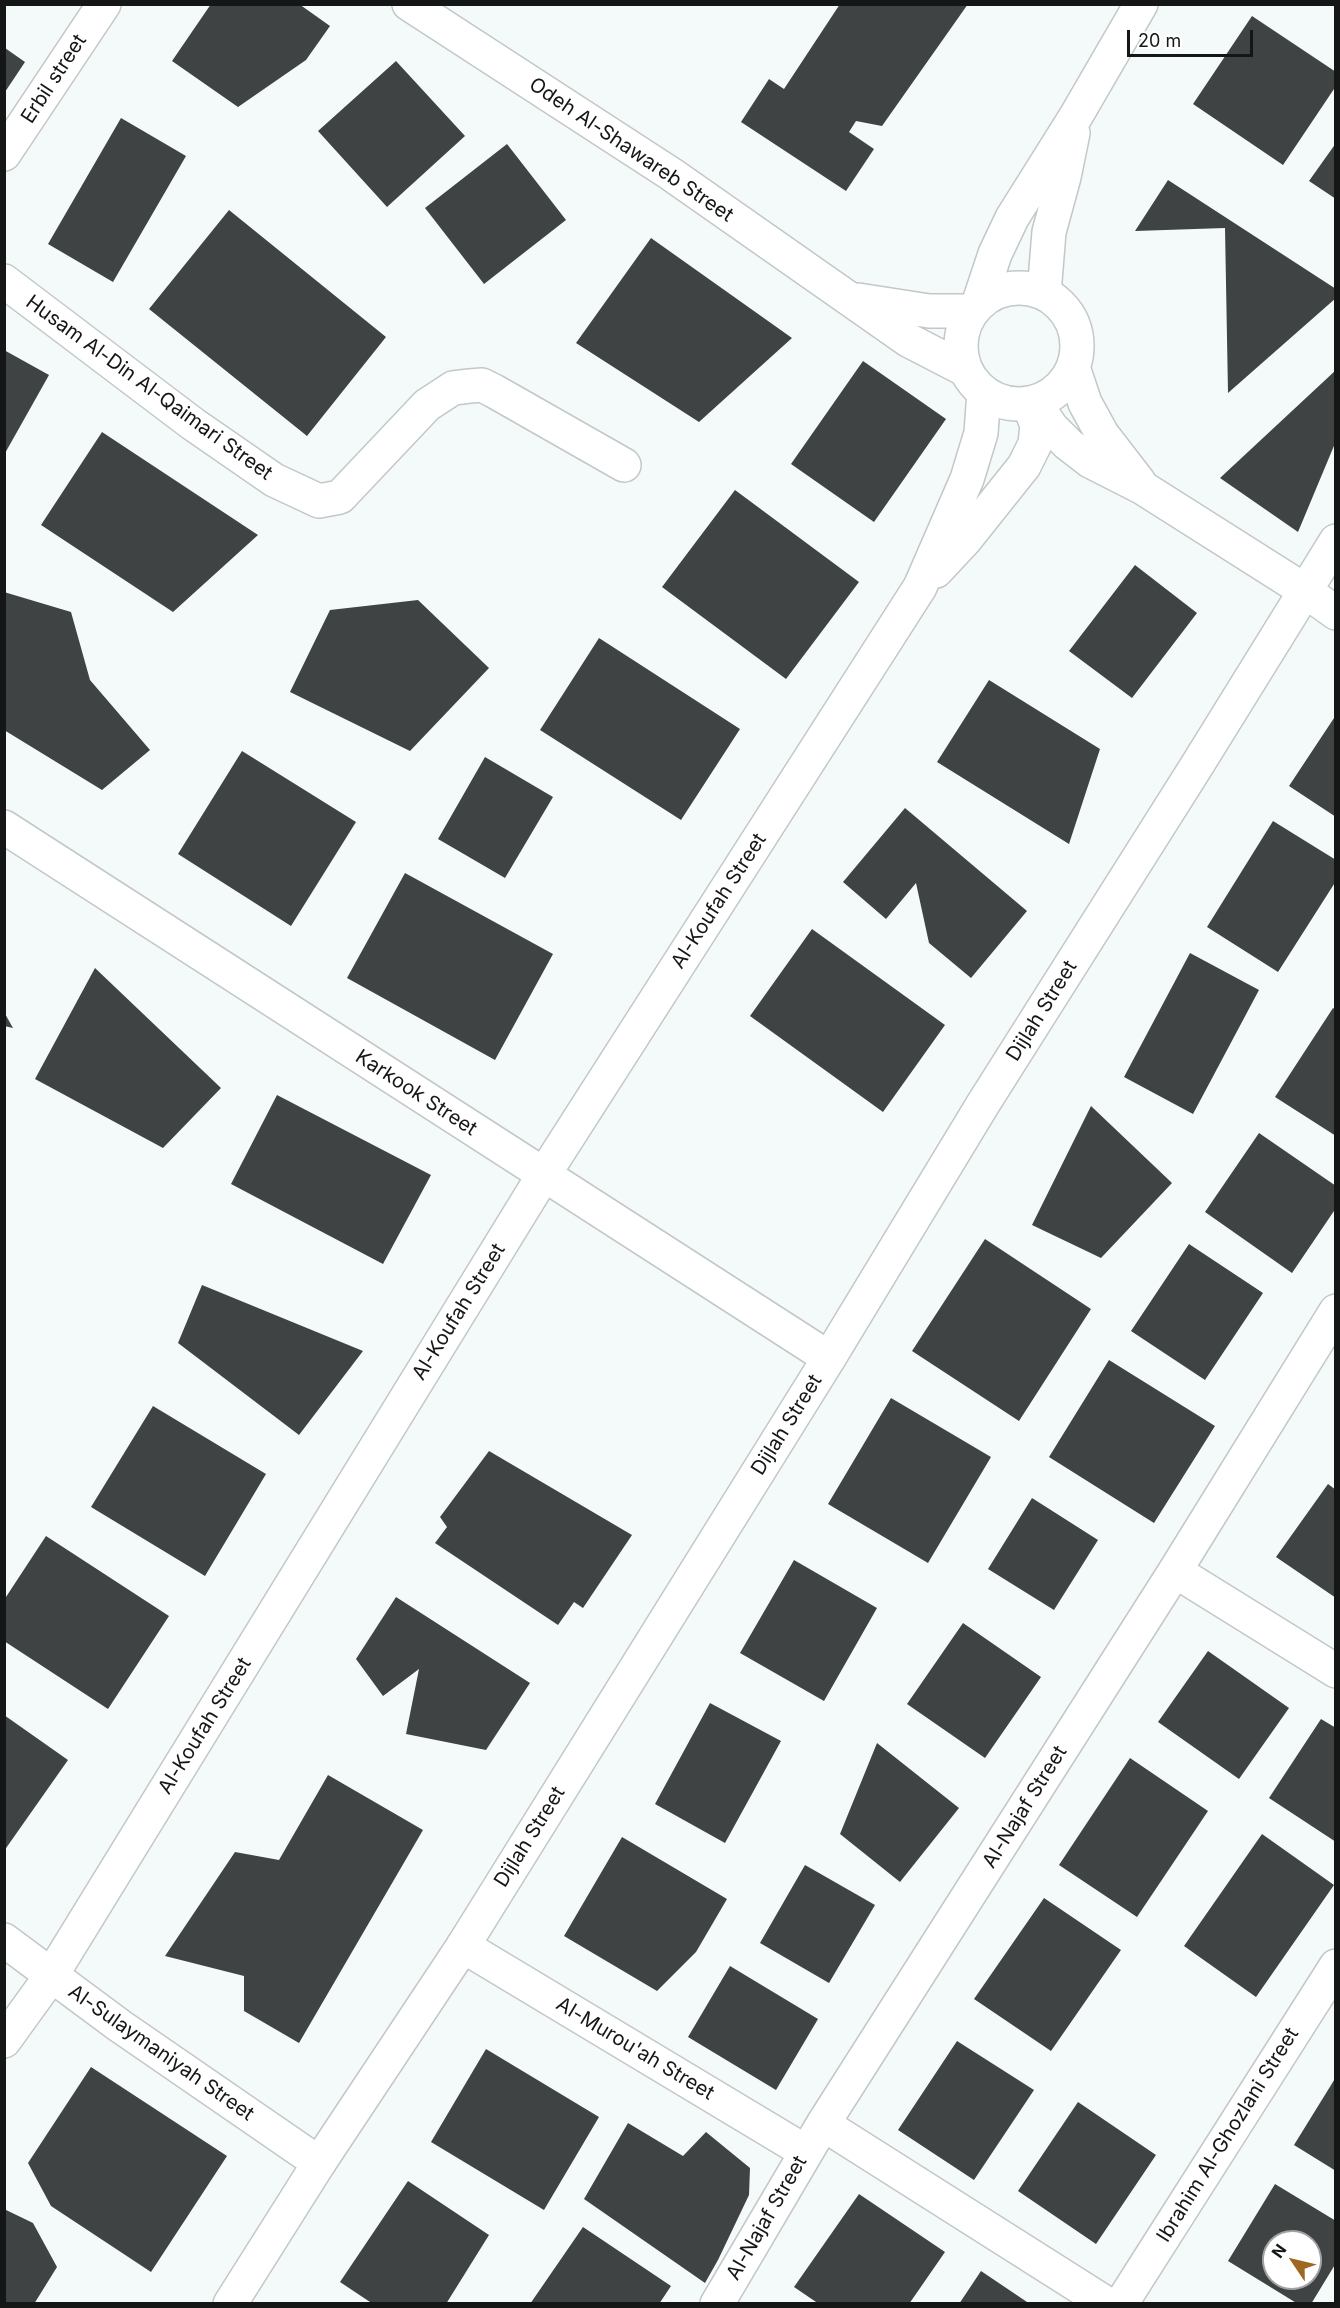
<!DOCTYPE html>
<html>
<head>
<meta charset="utf-8">
<style>
  body { margin:0 }
  #map { position:relative; width:1340px; height:2308px; overflow:hidden; background:#f4fafa; font-family:Inter,sans-serif }
  canvas { display:block }
  .frame { position:absolute; inset:0; border:6px solid #151717; pointer-events:none }
  .north { position:absolute; left:1262px; top:2230px; width:60px; height:60px; box-sizing:border-box; background:#fff; border:2px solid #a1a2a2; border-radius:50%; rotate:305deg; font-size:16px; font-weight:700; line-height:24px; text-align:center; color:#151717 }
  .north::after { content:''; display:block; margin:auto; width:21px; height:27px; background:#9d6821; clip-path:polygon(50% 0,100% 100%,50% 72%,0 100%) }
  .scale { position:absolute; left:1127px; top:30px; width:126px; height:27px; box-sizing:border-box; border:3px solid #151717; border-top:0; padding-left:8px; font-size:18px; line-height:21px; white-space:nowrap; color:#151717; -webkit-text-stroke:4px #fff; paint-order:stroke }
</style>
</head>
<body>
<div id="map">
<canvas width="1340" height="2308"></canvas>
<div class="frame"></div>
<div class="north">N</div>
<div class="scale">20 m</div>
</div>
<script>
const ctx = document.querySelector('canvas').getContext('2d');
ctx.lineJoin = 'round';
function paint(path, color) { ctx.fillStyle = color; ctx.fill(path, 'evenodd'); }
const shape = rows => new Path2D(rows.map(r => 'M' + r).join(''));
function trace(path, color, width, dash) { ctx.strokeStyle = color; ctx.lineWidth = width; ctx.lineCap = dash ? 'butt' : 'round'; ctx.setLineDash(dash || []); ctx.stroke(path); }
function label(font, color, halo, rows, align = 'center') {
  ctx.font = font + ' Inter,sans-serif'; ctx.lineWidth = 6; ctx.setLineDash([]); ctx.textBaseline = 'middle'; ctx.strokeStyle = halo; ctx.fillStyle = color; for (const [text, x, y, turn = 0] of rows) {
    ctx.save(); ctx.translate(x, y); ctx.rotate((+turn || 0) * Math.PI / 180); ctx.textAlign = isNaN(turn) ? turn : align; if (halo) ctx.strokeText(text, 0, 0); ctx.fillText(text, 0, 0); ctx.restore();
  }
}
const building = shape([
  [211,4,299,4,330,26,306,60,238,107,172,61],
  [840,4,968,4,882,126,856,121,849,132,874,149,846,191,741,122,769,79,784,89],
  [1252,16,1336,72,1336,86,1283,165,1193,104],
  [5,48,25,62,5,92],
  [396,61,465,136,387,207,318,131],
  [121,118,186,156,113,282,48,244],
  [1336,143,1336,199,1309,181],
  [507,144,566,220,484,284,425,208],
  [1168,180,1336,289,1336,298,1228,393,1225,228,1135,231],
  [229,210,386,337,307,436,149,309],
  [651,238,792,338,699,422,576,343],
  [4,350,49,375,4,455],
  [863,361,946,419,874,522,791,464],
  [1336,370,1336,441,1298,532,1220,478],
  [102,432,258,535,173,612,41,525],
  [735,490,859,582,786,679,662,587],
  [1135,565,1197,613,1132,698,1069,651],
  [4,592,71,612,90,680,150,750,102,790,4,730],
  [418,600,489,668,410,751,290,692,330,610],
  [599,638,740,729,681,820,540,730],
  [989,680,1100,749,1069,844,937,762],
  [1336,715,1336,817,1289,786],
  [242,751,356,822,291,926,178,854],
  [485,757,553,797,505,878,438,839],
  [905,808,1027,911,971,978,929,943,916,883,886,919,843,882],
  [1273,821,1336,860,1336,881,1278,972,1207,927],
  [405,873,553,954,495,1060,347,978],
  [812,929,945,1025,883,1112,750,1016],
  [1190,953,1259,990,1193,1114,1124,1077],
  [95,968,221,1088,163,1148,35,1079],
  [1333,1008,1336,1010,1336,1136,1275,1097],
  [4,1012,13,1028,4,1026],
  [277,1095,431,1175,383,1264,231,1184],
  [1091,1106,1172,1183,1101,1258,1032,1225],
  [1259,1133,1336,1186,1336,1208,1292,1273,1205,1212],
  [985,1239,1091,1309,1019,1421,912,1351],
  [1189,1244,1263,1293,1205,1380,1131,1331],
  [202,1285,363,1351,299,1435,178,1343],
  [1109,1360,1215,1426,1154,1523,1049,1457],
  [891,1398,991,1457,928,1563,828,1504],
  [153,1406,266,1474,205,1576,91,1507],
  [489,1451,632,1535,583,1608,574,1602,558,1625,435,1543,447,1527,440,1517],
  [1328,1484,1336,1490,1336,1598,1276,1557],
  [1032,1498,1098,1540,1054,1610,988,1569],
  [46,1536,169,1616,108,1709,4,1641,4,1600],
  [794,1560,877,1608,824,1701,740,1653],
  [396,1597,530,1683,486,1750,406,1734,419,1669,383,1696,356,1659],
  [963,1623,1041,1677,985,1758,907,1704],
  [1208,1651,1289,1708,1239,1779,1158,1722],
  [710,1703,781,1741,725,1843,655,1804],
  [4,1715,68,1760,4,1851],
  [1321,1719,1336,1728,1336,1842,1269,1798],
  [877,1743,959,1808,900,1882,840,1834],
  [1130,1758,1208,1811,1137,1917,1059,1865],
  [328,1775,423,1830,299,2043,244,2011,244,1976,165,1956,235,1852,279,1860],
  [1262,1834,1334,1885,1256,1997,1184,1946],
  [622,1837,727,1899,696,1952,657,1991,564,1936],
  [805,1865,875,1905,829,1983,760,1943],
  [1044,1898,1121,1950,1051,2051,974,1999],
  [730,1966,818,2019,776,2090,688,2037],
  [957,2041,1034,2090,974,2180,898,2130],
  [486,2049,599,2117,544,2210,431,2142],
  [91,2067,227,2156,151,2272,51,2206,28,2163],
  [1336,2077,1336,2171,1294,2145],
  [1078,2102,1156,2155,1096,2244,1018,2191],
  [628,2123,683,2156,706,2132,750,2168,749,2195,718,2260,705,2283,584,2199],
  [408,2181,489,2235,446,2304,373,2304,340,2282],
  [1275,2184,1336,2221,1336,2263,1311,2304,1298,2304,1228,2261],
  [1274,2242,1310,2242,1310,2278,1274,2278],
  [859,2194,945,2252,909,2304,819,2304,794,2287],
  [4,2209,33,2223,57,2267,34,2304,4,2304],
  [583,2227,671,2286,659,2304,530,2304],
  [981,2271,1030,2304,959,2304]
]);
const street = shape([
  [409,4,671,174,908,340,966,370],
  [4,154,104,4],
  [4,281,193,424,274,480,319,501,340,497,427,405,453,388,470,386,482,385,494,391,624,465],
  '961 346a58 58 0 1 1 116 0a58 58 0 1 1-116 0Z',
  [1044,293,1049,232,1064,177,1073,133],
  [858,300,929,311,973,311],
  [978,305,995,254,1012,218,1076,116,1141,4],
  [1073,367,1085,403,1102,434,1139,482],
  [1034,402,1052,428,1068,444,1090,461,1143,488,1304,590,1336,613],
  [936,571,965,540,1024,466,1035,444,1037,425,1028,403],
  [4,827,829,1358],
  [1175,1571,1336,1671],
  [4,1940,120,2026,319,2163],
  [463,1946,806,2152],
  [4,2041,51,1976,543,1176,920,587,967,479,981,433,984,392],
  [823,2124,1107,2304],
  [717,2304,823,2124,1175,1571,1336,1311],
  [1121,2304,1336,1966]
]);
const secondary = shape([
  [230,2304,319,2163,463,1946,829,1358,983,1104,1196,767,1336,541]
]);
const streetNames = [
  ["Erbil street",54,79,-57],
  ["Odeh Al-Shawareb Street",631,150,34],
  ["Husam Al-Din Al-Qaimari Street",149,388,36],
  ["Al-Koufah Street",719,901,-57],
  ["Dijlah Street",1042,1011,-58],
  ["Karkook Street",416,1093,33],
  ["Al-Koufah Street",459,1312,-58],
  ["Dijlah Street",787,1425,-58],
  ["Al-Koufah Street",205,1726,-58],
  ["Al-Najaf Street",1025,1807,-58],
  ["Dijlah Street",530,1837,-58],
  ["Al-Murou'ah Street",635,2049,31],
  ["Al-Sulaymaniyah Street",161,2053,35],
  ["Ibrahim Al-Ghozlani Street",1228,2135,-58],
  ["Al-Najaf Street",767,2218,-60]
];
paint(building, '#3f4343');
trace(street, '#c2c8c8', 36);
trace(secondary, '#c2c8c8', 36);
trace(street, '#fff', 33);
trace(secondary, '#fff', 33);
label('20px', '#151717', '#fff', streetNames);
</script>
</body>
</html>
